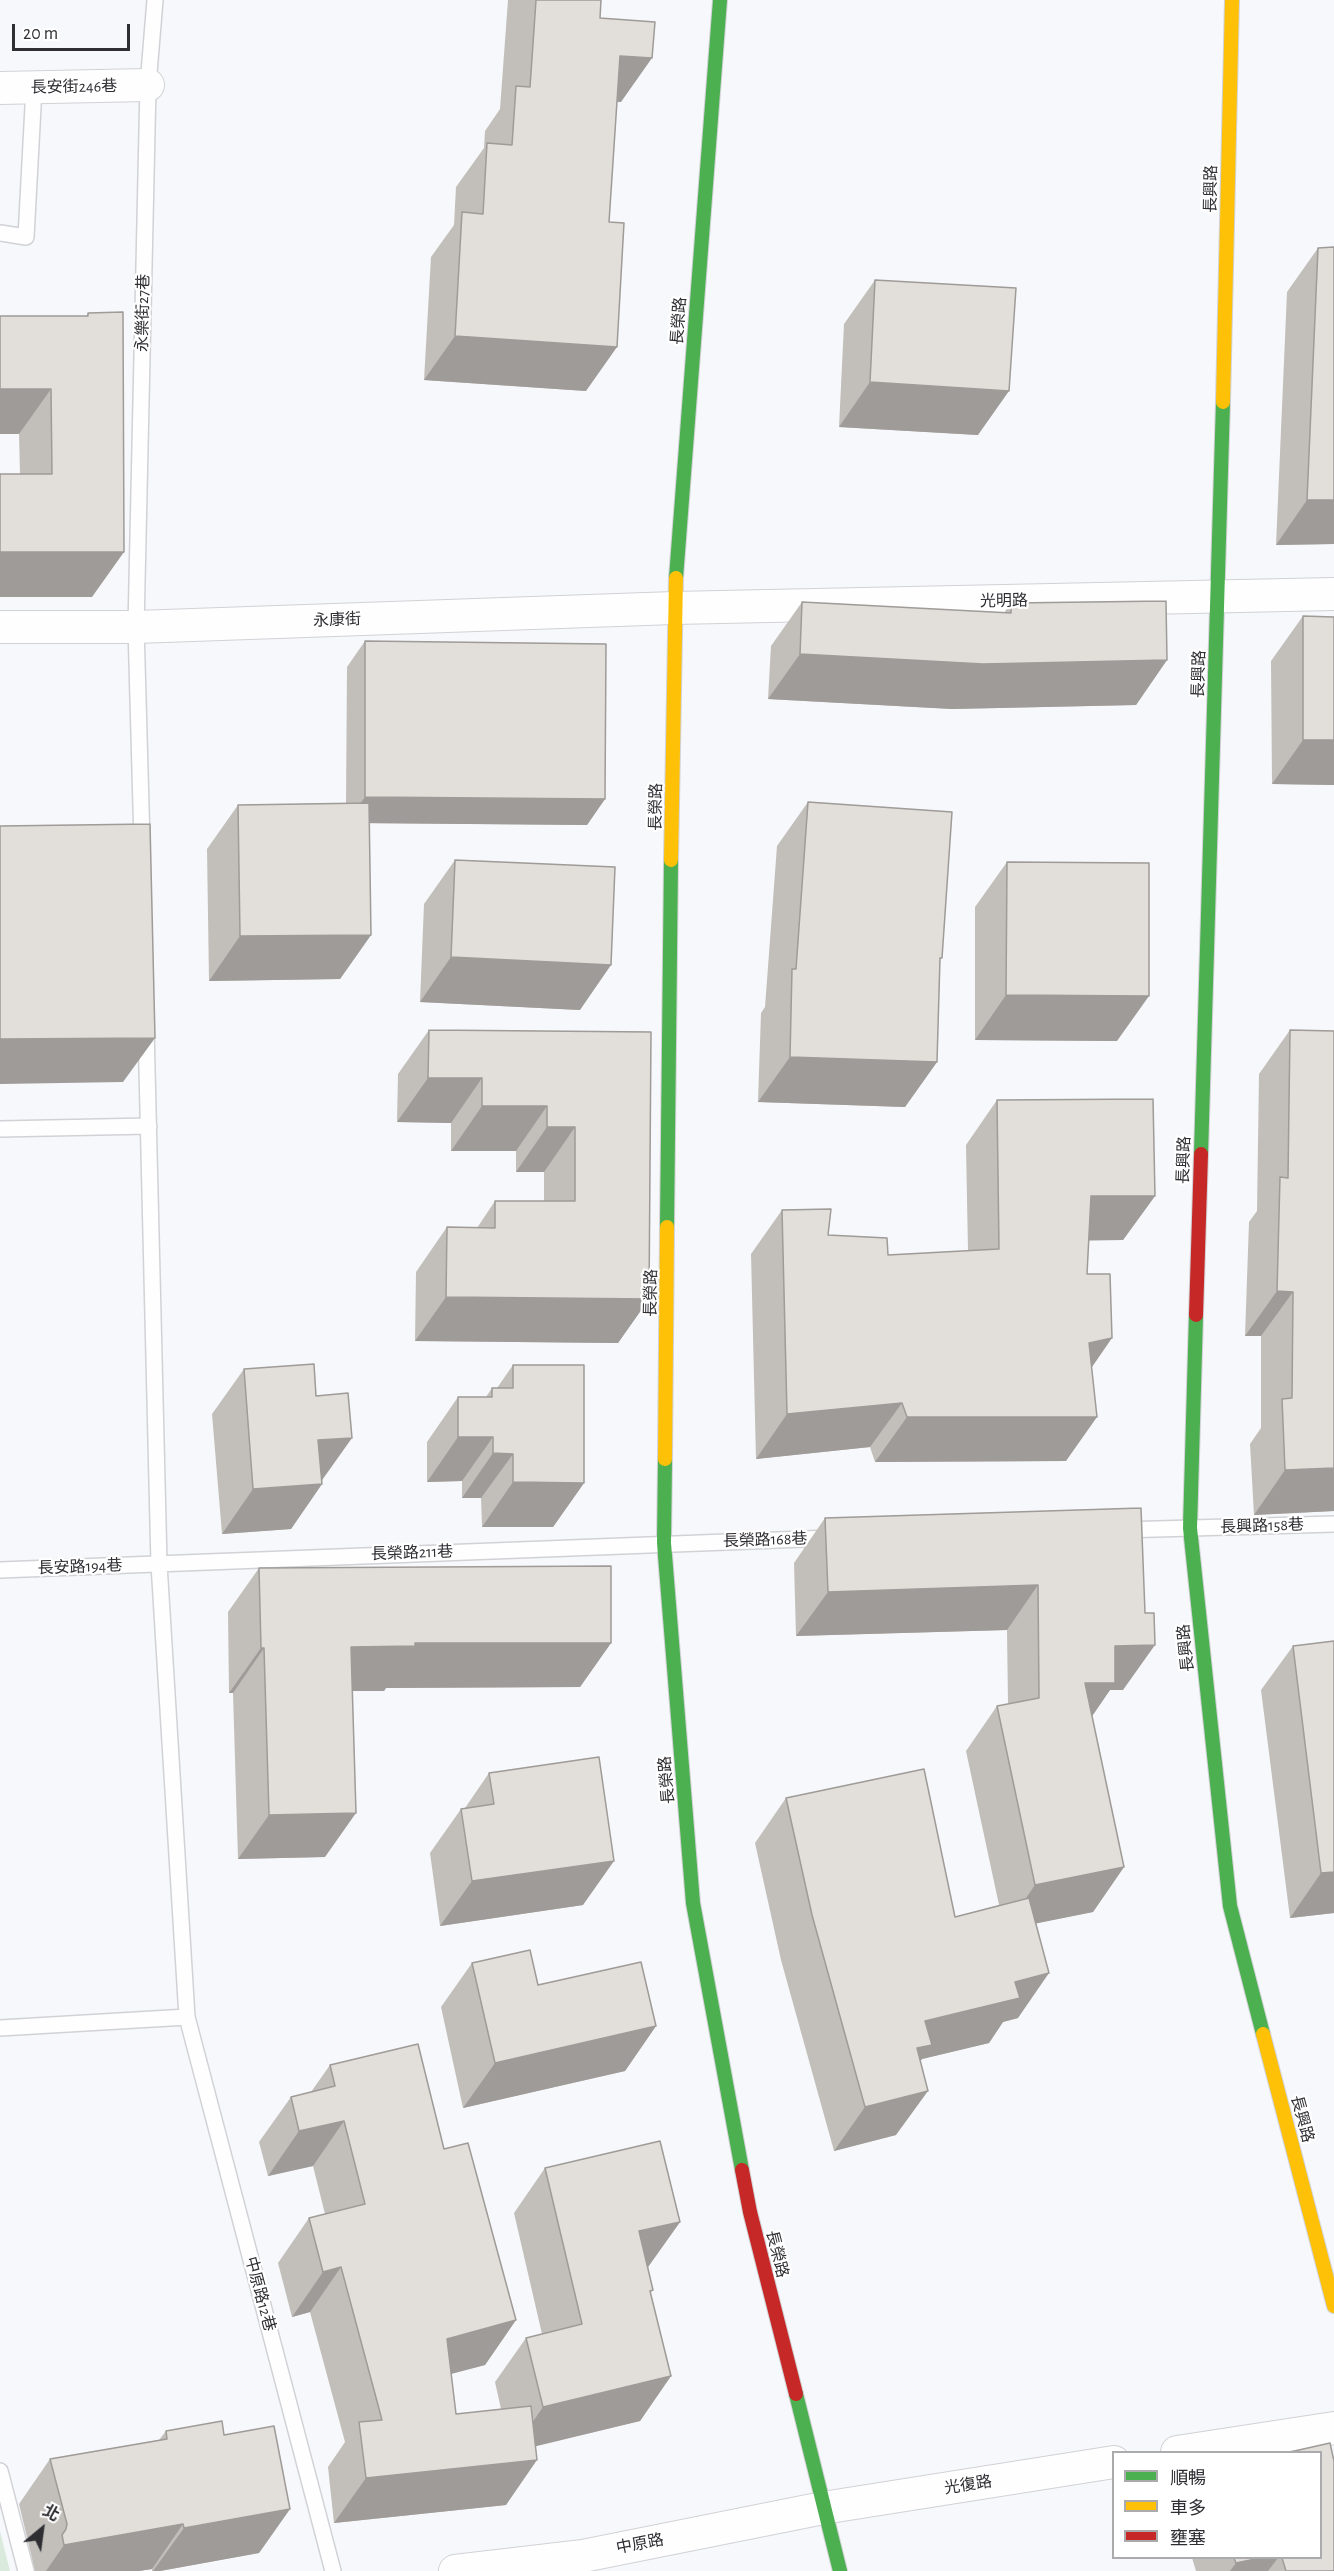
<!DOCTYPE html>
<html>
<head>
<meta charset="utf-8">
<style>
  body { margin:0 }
  #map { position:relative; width:1334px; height:2571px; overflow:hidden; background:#f7f8fb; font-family:"Alegreya Sans","Noto Sans TC",sans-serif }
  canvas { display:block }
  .legend { position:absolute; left:1112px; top:2451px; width:210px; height:108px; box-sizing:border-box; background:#fff; border:2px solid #ababad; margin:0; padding:8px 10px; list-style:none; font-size:18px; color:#2e2e33 }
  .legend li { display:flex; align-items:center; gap:12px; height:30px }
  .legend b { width:30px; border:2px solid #ababad }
  .north { position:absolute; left:12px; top:2499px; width:60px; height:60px; -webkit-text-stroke:4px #fff; paint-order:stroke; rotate:29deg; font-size:16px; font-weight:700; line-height:24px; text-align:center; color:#2e2e33 }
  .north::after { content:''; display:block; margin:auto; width:21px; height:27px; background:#2e2e33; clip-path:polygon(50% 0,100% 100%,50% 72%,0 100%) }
  .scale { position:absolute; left:12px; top:24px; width:118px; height:27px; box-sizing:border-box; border:3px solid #2e2e33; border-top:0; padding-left:8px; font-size:18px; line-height:21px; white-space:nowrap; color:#2e2e33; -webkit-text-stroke:4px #fff; paint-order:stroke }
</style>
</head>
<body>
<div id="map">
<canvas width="1334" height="2571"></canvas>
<ul class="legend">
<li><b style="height:8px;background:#4caf50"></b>順暢</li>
<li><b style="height:8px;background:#ffc107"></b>車多</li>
<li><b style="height:8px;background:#c62828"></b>壅塞</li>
</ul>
<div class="north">北</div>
<div class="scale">20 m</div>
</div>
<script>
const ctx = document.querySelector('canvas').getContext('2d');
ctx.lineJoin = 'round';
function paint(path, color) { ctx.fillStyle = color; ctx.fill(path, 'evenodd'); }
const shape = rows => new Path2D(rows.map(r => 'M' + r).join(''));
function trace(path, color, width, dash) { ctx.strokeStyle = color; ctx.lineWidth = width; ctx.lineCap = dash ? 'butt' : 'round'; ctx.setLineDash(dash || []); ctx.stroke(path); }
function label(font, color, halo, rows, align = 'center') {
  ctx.font = font + ' "Alegreya Sans","Noto Sans TC",sans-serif'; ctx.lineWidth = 4.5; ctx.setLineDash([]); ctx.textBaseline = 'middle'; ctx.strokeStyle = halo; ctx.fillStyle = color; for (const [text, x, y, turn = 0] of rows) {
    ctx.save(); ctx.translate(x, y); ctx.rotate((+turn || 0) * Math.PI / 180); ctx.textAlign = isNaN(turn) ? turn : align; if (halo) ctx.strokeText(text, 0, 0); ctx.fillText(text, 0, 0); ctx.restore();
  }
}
const green = shape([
  [0,2531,10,2571,0,2571]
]);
const lane = shape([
  [0,233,26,237,34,88],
  [142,843,136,627,148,85,155,0],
  [146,1028,159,1564,187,2017,333,2571],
  [0,1129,149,1126],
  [1121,1530,1334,1524],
  [0,1570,830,1538],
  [0,2028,187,2017],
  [0,2471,26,2571]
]);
const street = shape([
  [0,88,148,85],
  [0,627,136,627,674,608,1334,594],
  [1177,2452,1334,2428],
  [455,2571,583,2556,823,2508,1114,2462]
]);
const fast = shape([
  [676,578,720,0],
  [1201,1154,1223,402],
  [667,1227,671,860],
  [1196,1315,1190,1528,1230,1906,1263,2034],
  [665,1459,664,1543,693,1903,742,2170],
  [796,2394,840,2571]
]);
const slow = shape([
  [1223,402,1232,0],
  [671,860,676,578],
  [665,1459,667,1227],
  [1263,2034,1334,2306]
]);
const jam = shape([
  [1196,1315,1201,1154],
  [742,2170,750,2212,796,2394]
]);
const wall = shape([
  [508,0,601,0,600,18,621,102,617,102,586,391,424,380,431,257,454,225,456,187,484,148,485,131,500,109],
  [1334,247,1334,544,1276,545,1287,292,1318,248],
  [875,280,978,435,839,427,844,324],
  [88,313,92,597,20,474,19,434],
  [802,602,1004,613,1011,603,1167,660,1136,705,952,709,768,699,771,646],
  [1303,616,1334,617,1334,785,1272,784,1271,661],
  [365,641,605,799,587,825,369,823,371,935,340,979,209,981,207,849,238,805,346,803,347,667],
  [808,802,940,961,937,1062,905,1107,758,1102,761,1013,765,1007,777,846],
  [455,860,580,1010,420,1002,424,904],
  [1007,862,1117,1041,975,1040,975,907],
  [429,1030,651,1032,649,1299,618,1343,415,1341,416,1272,447,1227,477,1228,495,1201,544,1201,544,1172,516,1172,516,1151,451,1151,451,1123,397,1122,398,1074],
  [1290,1030,1334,1511,1254,1515,1250,1444,1261,1428,1261,1336,1245,1336,1249,1222,1257,1211,1259,1074],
  [997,1100,1155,1196,1123,1240,1089,1240,1087,1274,1092,1367,1066,1461,875,1462,870,1447,756,1459,751,1254,782,1210,828,1235,888,1255,968,1251,966,1145],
  [513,1365,584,1483,553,1527,482,1527,481,1498,462,1498,462,1481,427,1482,427,1442,458,1397,486,1397,492,1388,497,1388],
  [244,1369,322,1484,291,1529,222,1534,212,1414],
  [1141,1508,1123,1690,1110,1690,1092,1716,1124,1867,1093,1912,1036,1923,1018,2018,1003,2022,989,2043,922,2059,920,2061,896,2135,834,2151,781,1960,755,1843,786,1798,955,1917,999,1905,966,1751,997,1706,1008,1704,1007,1630,796,1636,794,1563,825,1518],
  [259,1568,611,1643,580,1687,386,1688,384,1691,353,1691,325,1857,238,1859,233,1693,229,1693,228,1612],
  [1293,1646,1334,1913,1290,1918,1261,1690],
  [489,1773,583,1905,440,1926,430,1853,461,1809,465,1808],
  [472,1963,538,1985,656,2026,625,2071,463,2108,441,2007],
  [330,2065,444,2149,516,2320,485,2365,451,2374,456,2414,501,2409,495,2382,526,2338,542,2334,514,2213,545,2168,680,2222,648,2267,653,2290,650,2294,671,2376,640,2421,535,2446,506,2505,334,2523,328,2467,345,2442,310,2312,292,2317,278,2263,309,2218,325,2214,313,2166,268,2176,259,2142,291,2097,311,2092],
  [166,2431,224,2435,290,2509,259,2553,160,2571,152,2571,152,2569,139,2571,35,2571,19,2504,50,2459,159,2440],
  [1192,2558,1320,2558,1334,2571,1196,2571]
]);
const shadedWall = shape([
  [620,56,652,58,621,102,589,100],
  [455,336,617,347,586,391,424,380],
  [870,382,1009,391,978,435,839,427],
  [0,389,51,389,19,434,0,434],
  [1307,500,1334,500,1334,544,1276,545],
  [0,552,124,552,92,597,0,597],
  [800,654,1167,660,1136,705,952,709,768,699],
  [1303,740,1334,740,1334,785,1272,784],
  [365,797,605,799,587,825,346,823],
  [371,935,340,979,209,981,240,936],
  [451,957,611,965,580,1010,420,1002],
  [1006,995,1149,996,1117,1041,975,1040],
  [155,1038,123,1082,0,1084,0,1039],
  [790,1057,937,1062,905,1107,758,1102],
  [428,1078,482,1078,451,1123,397,1122],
  [482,1106,547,1106,516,1151,451,1151],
  [547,1127,575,1127,544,1172,516,1172],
  [1091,1196,1155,1196,1123,1240,1060,1241],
  [1277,1291,1293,1292,1261,1336,1245,1336],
  [446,1297,649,1299,618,1343,415,1341],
  [1112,1338,1081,1383,1089,1343],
  [902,1403,870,1447,756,1459,787,1414],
  [907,1417,1097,1417,1066,1461,875,1462],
  [458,1437,493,1437,462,1481,427,1482],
  [352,1438,320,1483,318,1440],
  [493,1453,513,1454,481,1498,462,1498],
  [1334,1468,1334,1511,1254,1515,1285,1470],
  [513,1482,584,1483,553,1527,482,1527],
  [322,1484,291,1529,222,1534,253,1489],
  [1038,1585,1007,1630,796,1636,828,1592],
  [415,1643,611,1643,580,1687,386,1688,384,1691,320,1691,351,1647],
  [1155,1645,1123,1690,1110,1690,1084,1728,1085,1683,1115,1646],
  [261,1648,264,1648,233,1693,229,1693],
  [356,1813,325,1857,238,1859,269,1815],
  [614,1861,583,1905,440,1926,472,1881],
  [1124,1867,1093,1912,1004,1930,1035,1885],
  [1334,1872,1334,1913,1290,1918,1321,1873],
  [1049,1973,1018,2018,1003,2022,989,2043,922,2059,901,2089,925,2021,1015,1982],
  [656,2026,625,2071,463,2108,495,2063],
  [928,2091,896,2135,834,2151,865,2107],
  [344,2121,313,2166,268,2176,299,2131],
  [680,2222,648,2267,608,2276,639,2231],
  [341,2267,310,2312,292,2317,323,2272],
  [516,2320,485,2365,416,2383,447,2339],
  [671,2376,640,2421,512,2452,543,2407],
  [537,2460,506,2505,334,2523,366,2478],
  [290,2509,259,2553,160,2571,153,2571,184,2528],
  [183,2524,152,2569,139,2571,46,2571,64,2545],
  [1260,2558,1278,2558,1268,2571,1230,2571,1236,2563]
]);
const building = shape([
  [536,0,601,0,600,18,655,22,652,58,620,56,609,222,624,223,617,347,455,336,462,212,483,214,487,143,512,145,516,86,530,87,536,0],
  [1334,247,1334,500,1307,500,1318,248,1334,247],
  [875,280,1016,288,1009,391,870,382,875,280],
  [123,312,124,552,0,552,0,474,52,474,51,389,0,389,0,316,88,316,88,313,123,312],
  [1166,601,1167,660,983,664,800,654,802,602,1011,613,1011,603,1166,601],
  [1303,616,1334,617,1334,740,1303,740,1303,616],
  [365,641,606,644,605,799,365,797,365,641],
  [808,802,952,812,942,958,940,958,937,1062,790,1057,792,969,796,969,808,802],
  [369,803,371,935,240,936,238,805,369,803],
  [150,824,155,1038,0,1039,0,826,150,824],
  [455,860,615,867,611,965,451,957,455,860],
  [1007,862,1149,863,1149,996,1006,995,1007,862],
  [429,1030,651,1032,649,1299,446,1297,447,1227,495,1228,495,1201,575,1201,575,1127,547,1127,547,1106,482,1106,482,1078,428,1078,429,1030],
  [1290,1030,1334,1031,1334,1468,1285,1470,1282,1399,1292,1398,1293,1292,1277,1291,1280,1177,1288,1178,1290,1030],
  [1153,1099,1155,1196,1091,1196,1087,1274,1110,1274,1112,1338,1089,1343,1097,1417,907,1417,902,1403,787,1414,782,1210,831,1209,828,1235,887,1238,888,1255,999,1249,997,1100,1153,1099],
  [314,1364,316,1396,348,1393,352,1438,318,1440,322,1484,253,1489,244,1369,314,1364],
  [513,1365,584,1365,584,1483,513,1482,513,1454,493,1453,493,1437,458,1437,458,1397,492,1397,492,1388,513,1388,513,1365],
  [1141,1508,1145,1613,1154,1613,1155,1645,1115,1646,1115,1683,1085,1683,1124,1867,1035,1885,997,1706,1039,1698,1038,1585,828,1592,825,1518,1141,1508],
  [611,1566,611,1643,415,1643,415,1646,351,1647,356,1813,269,1815,264,1648,261,1648,259,1568,611,1566],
  [1334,1641,1334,1872,1321,1873,1293,1646,1334,1641],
  [599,1757,614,1861,472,1881,461,1809,494,1804,489,1773,599,1757],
  [924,1769,955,1917,1029,1898,1049,1973,1015,1982,1020,1998,925,2021,932,2045,917,2048,928,2091,865,2107,812,1915,786,1798,924,1769],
  [530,1950,538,1985,641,1962,656,2026,495,2063,472,1963,530,1950],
  [418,2044,444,2149,468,2143,516,2320,447,2339,456,2414,531,2406,537,2460,366,2478,359,2422,382,2420,341,2267,323,2272,309,2218,365,2204,344,2121,299,2131,291,2097,335,2086,330,2065,418,2044],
  [660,2141,680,2222,639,2231,653,2290,650,2291,671,2376,543,2407,526,2338,582,2324,545,2168,660,2141],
  [222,2421,224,2435,274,2426,290,2509,184,2528,183,2524,64,2545,62,2535,66,2529,67,2524,50,2459,167,2439,166,2431,222,2421],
  [1330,2443,1334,2461,1334,2571,1286,2571,1282,2558,1320,2558,1320,2452,1290,2452,1330,2443],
  [1234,2558,1260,2558,1236,2563,1234,2558]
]);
const streetNames = [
  ["長安街246巷",74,87,-1],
  ["長興路",1211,189,-89],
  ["永樂街27巷",143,313,-89],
  ["長榮路",679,321,-86],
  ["光明路",1004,601,-1],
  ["永康街",337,620,-2],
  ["長興路",1199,674,-88],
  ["長榮路",656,807,-89],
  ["長興路",1184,1160,-88],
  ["長榮路",651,1293,-89],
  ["長興路158巷",1262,1526,-2],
  ["長榮路168巷",765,1540,-2],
  ["長榮路211巷",412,1553,-2],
  ["長安路194巷",80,1567,-2],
  ["長興路",1186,1648,-96],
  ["長榮路",667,1780,-95],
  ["長興路",1302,2119,75],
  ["長榮路",777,2254,76],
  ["中原路12巷",260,2294,75],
  ["光復路",968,2485,-9],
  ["中原路",640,2544,-11]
];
paint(green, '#daebde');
trace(lane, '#d1d2d6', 18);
trace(street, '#d1d2d6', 34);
trace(fast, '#d1d2d6', 16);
trace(slow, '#d1d2d6', 16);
trace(jam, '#d1d2d6', 16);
trace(lane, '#fefefe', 15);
trace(street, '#fefefe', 32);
trace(fast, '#4caf50', 14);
trace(slow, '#ffc107', 14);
trace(jam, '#c62828', 14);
paint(wall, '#c2bfbb');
paint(shadedWall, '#9e9b98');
paint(building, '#e2ded9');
trace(building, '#9e9b98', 1.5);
label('16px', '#2e2e33', '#fff', streetNames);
</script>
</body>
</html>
